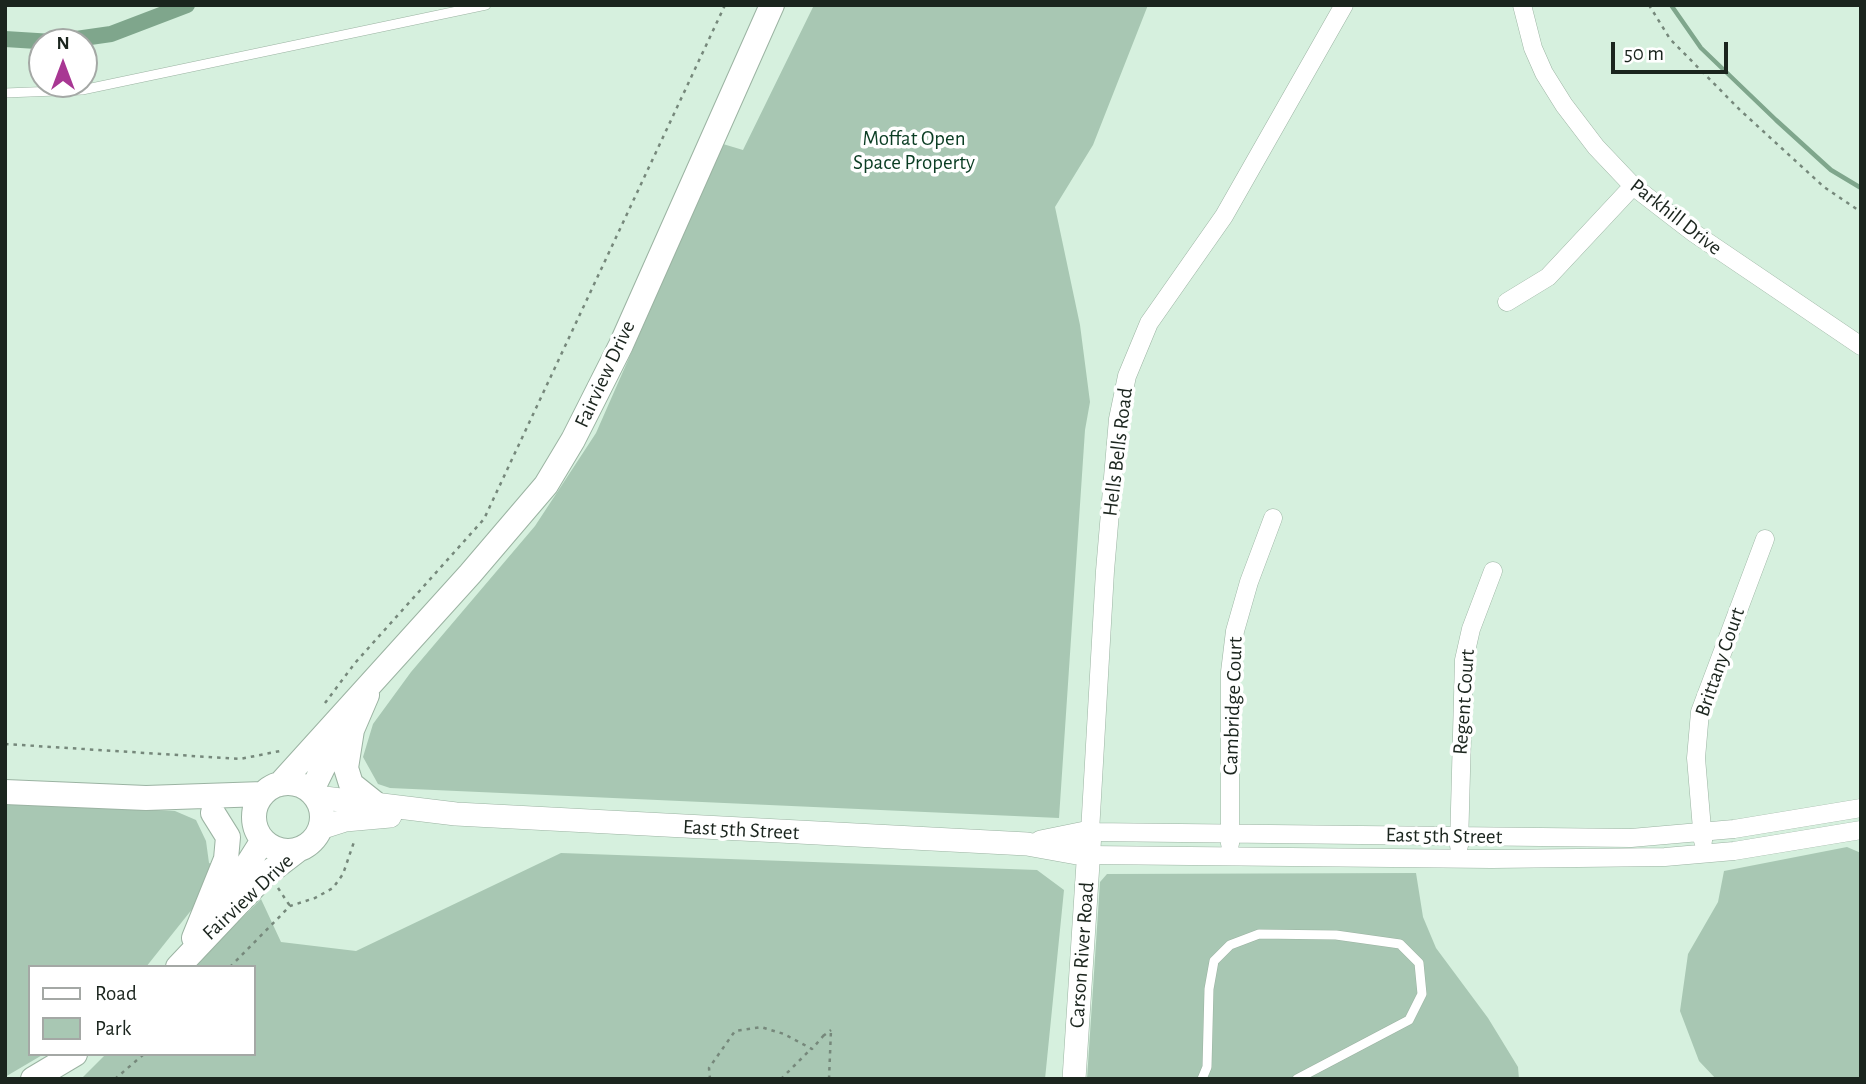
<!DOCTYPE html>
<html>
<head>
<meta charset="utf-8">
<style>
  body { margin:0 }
  #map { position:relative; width:1866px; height:1084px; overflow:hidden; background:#d6f0de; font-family:"Alegreya Sans",sans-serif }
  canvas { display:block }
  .frame { position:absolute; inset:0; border:7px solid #1b251e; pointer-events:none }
  .legend { position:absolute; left:28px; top:965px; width:228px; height:91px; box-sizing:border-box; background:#fff; border:2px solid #a4a8a5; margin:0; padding:9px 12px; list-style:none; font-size:21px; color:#1b251e }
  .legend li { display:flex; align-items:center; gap:14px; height:35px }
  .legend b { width:35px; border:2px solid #a4a8a5 }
  .north { position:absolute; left:28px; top:28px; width:70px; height:70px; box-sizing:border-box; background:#fff; border:2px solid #a4a8a5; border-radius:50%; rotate:0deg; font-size:19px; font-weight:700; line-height:28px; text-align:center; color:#1b251e }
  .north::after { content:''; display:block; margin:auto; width:24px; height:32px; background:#a83793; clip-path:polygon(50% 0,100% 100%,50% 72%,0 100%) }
  .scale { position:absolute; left:1611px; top:42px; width:117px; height:32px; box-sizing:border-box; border:4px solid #1b251e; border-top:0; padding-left:9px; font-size:21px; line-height:24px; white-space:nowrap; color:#1b251e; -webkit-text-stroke:5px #fff; paint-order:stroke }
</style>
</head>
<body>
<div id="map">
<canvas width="1866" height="1084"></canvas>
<div class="frame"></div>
<ul class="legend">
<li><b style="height:9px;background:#fff"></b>Road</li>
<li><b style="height:19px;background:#a8c7b3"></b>Park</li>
</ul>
<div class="north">N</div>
<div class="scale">50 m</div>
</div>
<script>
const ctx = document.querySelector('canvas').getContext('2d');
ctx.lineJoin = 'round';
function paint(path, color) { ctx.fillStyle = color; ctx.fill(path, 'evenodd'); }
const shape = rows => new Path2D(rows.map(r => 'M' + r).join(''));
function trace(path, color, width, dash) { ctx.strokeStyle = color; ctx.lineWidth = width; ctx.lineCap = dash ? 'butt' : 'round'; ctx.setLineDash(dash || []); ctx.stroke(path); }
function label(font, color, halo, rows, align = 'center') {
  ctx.font = font + ' "Alegreya Sans",sans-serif'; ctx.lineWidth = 7; ctx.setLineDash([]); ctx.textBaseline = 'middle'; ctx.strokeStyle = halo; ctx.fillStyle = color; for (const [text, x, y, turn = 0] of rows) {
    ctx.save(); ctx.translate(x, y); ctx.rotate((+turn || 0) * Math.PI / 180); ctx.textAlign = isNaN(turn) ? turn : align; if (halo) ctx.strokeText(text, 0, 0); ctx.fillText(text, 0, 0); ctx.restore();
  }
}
const green = shape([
  [814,5,1148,5,1093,145,1055,207,1080,325,1090,402,1085,430,1059,818,390,788,378,784,363,757,373,724,411,672,535,526,596,433,723,144,743,150],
  [5,802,175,811,196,820,206,841,209,863,217,866,201,898,146,967,30,967,30,1054,44,1054,5,1077],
  [1847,847,1861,853,1861,1079,1716,1079,1699,1061,1680,1011,1688,954,1718,902,1724,871],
  [561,853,1037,870,1064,890,1045,1079,81,1079,106,1054,254,1054,254,967,193,967,261,899,281,942,356,951],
  [1416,873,1423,917,1436,948,1488,1018,1518,1067,1519,1079,1087,1079,1100,882,1107,874]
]);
const stream = shape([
  [1671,5,1701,48,1776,120,1831,170,1861,188]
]);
const canal = shape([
  [5,39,53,42],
  [55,42,111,34,187,5]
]);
const path = shape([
  [1649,5,1670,39,1740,110,1824,187,1861,212],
  [325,703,355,663,484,519,725,5],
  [5,744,240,759,280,751],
  [278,888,290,906],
  [230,967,290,906,315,898,333,888,343,874,355,839],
  [823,1036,831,1030],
  [115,1079,144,1054],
  [710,1079,709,1068,735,1031,761,1027,784,1034,812,1049,824,1035],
  [781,1079,811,1049],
  [829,1079,831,1030]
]);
const service = shape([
  [5,93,82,90,486,5],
  [1202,1079,1207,1067,1209,989,1214,961,1230,945,1259,934,1336,935,1400,944,1419,963,1422,994,1409,1020,1297,1079]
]);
const minor = shape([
  [1344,5,1224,216,1149,323,1127,376,1118,419,1105,571,1090,832,1631,838,1734,829,1861,808],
  [1522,5,1533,48,1544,73,1564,105,1596,147,1633,186,1694,233,1861,346],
  [1507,302,1548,277,1633,186],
  [1703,841,1696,758,1700,712,1765,539],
  [1230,844,1230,672,1235,631,1249,582,1273,518],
  [1459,846,1464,660,1471,629,1493,571],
  [1088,855,1492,859,1665,857,1734,851,1861,830]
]);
const tertiary = shape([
  [316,797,456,814,1027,844,1088,855],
  [320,828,345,820,390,816],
  [1041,842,1090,832,1074,1079]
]);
const secondary = shape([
  [367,695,352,730,346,768,351,784,376,804],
  '254 817a34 34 0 1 1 68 0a34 34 0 1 1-68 0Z',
  [280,784,470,574,546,485,573,440,621,345,772,5],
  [5,792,146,798,263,794],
  [311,792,344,725],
  [224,902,263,840],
  [194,938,226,859,228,837,213,813],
  [178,967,264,876,298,850],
  [33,1079,75,1054]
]);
const parkNames = [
  ["Moffat Open",914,139],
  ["Space Property",914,163]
];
const streetNames = [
  ["Parkhill Drive",1676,217,38],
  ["Fairview Drive",605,374,-65],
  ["Hells Bells Road",1118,452,-83],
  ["Brittany Court",1720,662,-71],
  ["Regent Court",1464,702,-86],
  ["Cambridge Court",1233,706,-88],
  ["East 5th Street",741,830,3],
  ["East 5th Street",1444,836,1],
  ["Fairview Drive",248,897,-43],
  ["Carson River Road",1082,955,-86]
];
paint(green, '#a8c7b3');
trace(stream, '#7fa68c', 4.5);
trace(canal, '#7fa68c', 16);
trace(service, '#9bb3a2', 10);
trace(minor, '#9bb3a2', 19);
trace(tertiary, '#9bb3a2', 24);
trace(secondary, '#9bb3a2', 26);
trace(path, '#76887b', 2.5, [3.5, 5]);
trace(service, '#fff', 9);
trace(minor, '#fff', 18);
trace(tertiary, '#fff', 23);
trace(secondary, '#fff', 24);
label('21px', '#0a3d23', '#fff', parkNames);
label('21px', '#1b251e', '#fff', streetNames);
</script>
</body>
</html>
